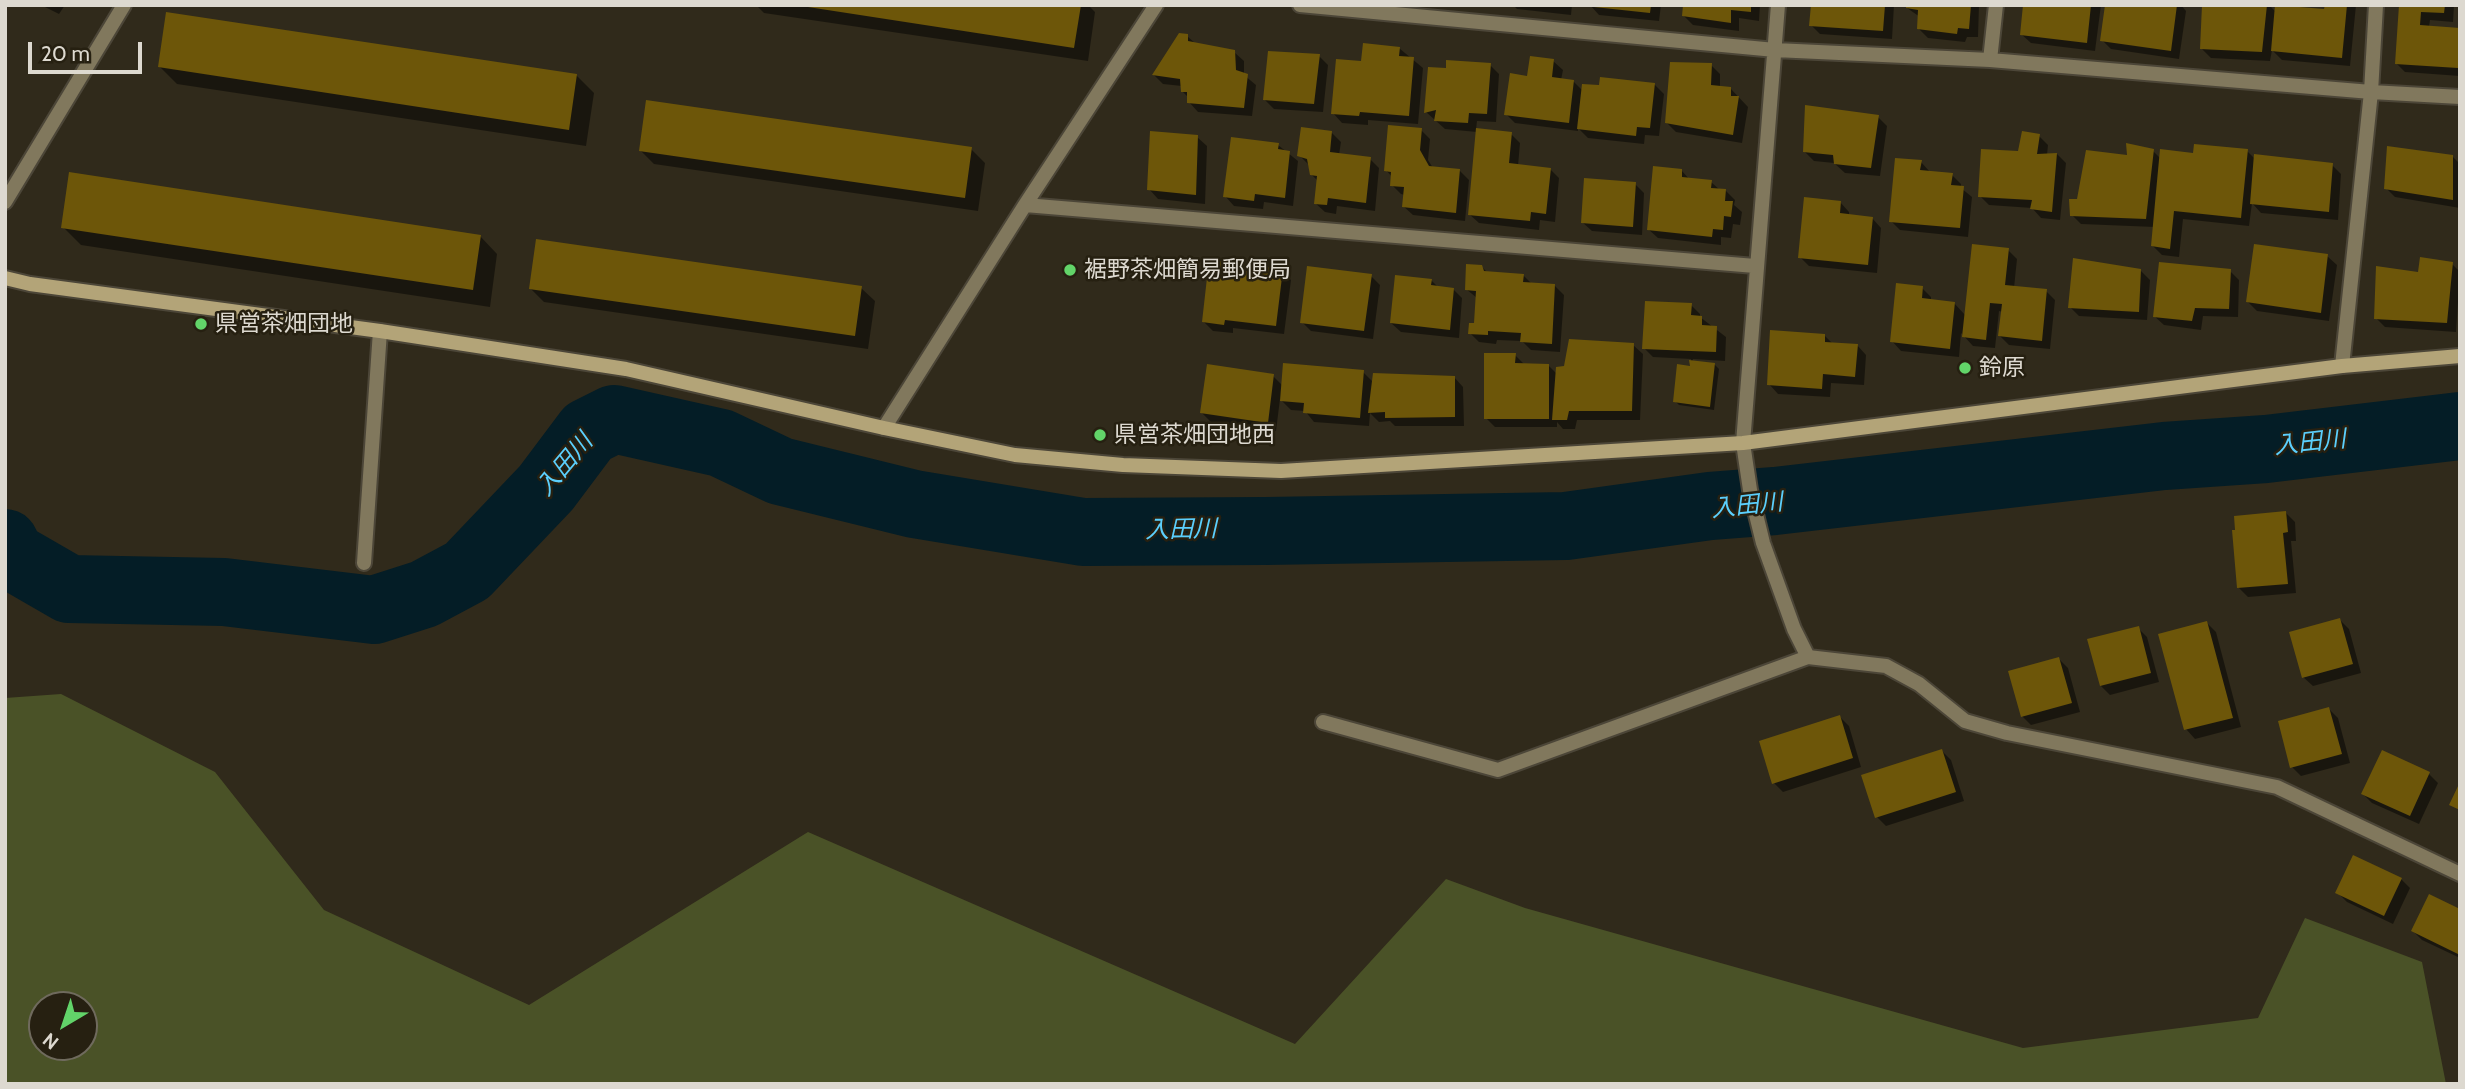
<!DOCTYPE html>
<html>
<head>
<meta charset="utf-8">
<style>
  body { margin:0 }
  #map { position:relative; width:2465px; height:1089px; overflow:hidden; background:#302a1b; font-family:Cabin,sans-serif }
  canvas { display:block }
  .frame { position:absolute; inset:0; border:7px solid #ddd9d0; pointer-events:none }
  .north { position:absolute; left:28px; top:991px; width:70px; height:70px; box-sizing:border-box; background:#262011; border:2px solid #6f6a5d; border-radius:50%; rotate:219deg; font-size:19px; font-weight:700; line-height:28px; text-align:center; color:#ddd9d0 }
  .north::after { content:''; display:block; margin:auto; width:24px; height:32px; background:#62d469; clip-path:polygon(50% 0,100% 100%,50% 72%,0 100%) }
  .scale { position:absolute; left:28px; top:42px; width:114px; height:32px; box-sizing:border-box; border:4px solid #ddd9d0; border-top:0; padding-left:9px; font-size:21px; line-height:24px; white-space:nowrap; color:#ddd9d0; -webkit-text-stroke:5px #262011; paint-order:stroke }
</style>
</head>
<body>
<div id="map">
<canvas width="2465" height="1089"></canvas>
<div class="frame"></div>
<div class="north">N</div>
<div class="scale">20 m</div>
</div>
<script>
const ctx = document.querySelector('canvas').getContext('2d');
ctx.lineJoin = 'round';
function paint(path, color) { ctx.fillStyle = color; ctx.fill(path, 'evenodd'); }
const shape = rows => new Path2D(rows.map(r => 'M' + r).join(''));
function trace(path, color, width, dash) { ctx.strokeStyle = color; ctx.lineWidth = width; ctx.lineCap = dash ? 'butt' : 'round'; ctx.setLineDash(dash || []); ctx.stroke(path); }
function label(font, color, halo, rows, align = 'center') {
  ctx.font = font + ' Cabin,"Noto Sans JP",sans-serif'; ctx.lineWidth = 5; ctx.setLineDash([]); ctx.textBaseline = 'middle'; ctx.strokeStyle = halo; ctx.fillStyle = color; for (const [text, x, y, turn = 0] of rows) {
    ctx.save(); ctx.translate(x, y); ctx.rotate((+turn || 0) * Math.PI / 180); ctx.textAlign = isNaN(turn) ? turn : align; if (halo) ctx.strokeText(text, 0, 0); ctx.fillText(text, 0, 0); ctx.restore();
  }
}
const green = shape([
  [61,694,215,772,324,910,529,1005,808,832,1295,1044,1446,879,1525,908,2023,1048,2258,1018,2305,918,2422,962,2446,1084,5,1084,5,698],
  [42,1005,84,1005,84,1047,42,1047]
]);
const shadow = shape([
  [41,5,65,5,59,14],
  [756,5,1088,5,1095,12,1088,61,764,13],
  [1513,5,1572,5,1571,15,1517,9],
  [1590,5,1661,5,1659,21,1599,15],
  [1684,5,1760,5,1759,21,1739,18,1739,31,1693,25,1684,16],
  [1824,5,1894,5,1892,39,1820,34,1811,25],
  [1908,5,1979,5,1978,37,1967,37,1965,42,1928,38,1919,29,1920,17,1907,8],
  [2025,5,2101,5,2095,51,2031,43,2021,34],
  [2107,5,2181,5,2186,11,2179,59,2111,49,2102,40],
  [2236,5,2269,5,2276,12,2326,11,2326,5,2356,5,2350,66,2282,60,2272,50,2270,61,2211,58,2202,49],
  [2400,5,2454,5,2453,22,2430,20,2429,27,2460,30,2460,76,2405,72,2396,63],
  [1187,36,1196,44,1234,52,1244,61,1244,75,1256,85,1252,116,1198,112,1189,102,1189,98,1182,91,1182,86,1163,84,1154,75],
  [1399,48,1423,68,1418,124,1368,120,1368,125,1342,123,1333,113,1362,63],
  [1319,56,1328,65,1323,112,1274,109,1265,100],
  [1553,61,1563,70,1561,80,1574,82,1583,91,1655,85,1664,94,1659,136,1645,135,1644,144,1588,138,1578,128,1578,131,1515,123,1506,114,1529,77],
  [1490,65,1499,74,1496,122,1477,121,1476,130,1511,134,1520,143,1518,166,1550,169,1559,178,1555,222,1540,220,1539,230,1479,223,1469,214,1477,132,1445,129,1426,112],
  [1711,65,1720,74,1720,88,1731,89,1748,107,1742,143,1676,132,1667,123],
  [160,67,577,76,594,93,586,146,177,84],
  [1878,117,1887,126,1880,176,1845,173,1834,163,1814,161,1805,152],
  [1421,130,1430,139,1428,160,1433,168,1460,171,1469,180,1465,221,1413,215,1403,206,1405,195,1401,194,1392,185,1392,177,1386,170],
  [1332,133,1341,142,1339,155,1370,159,1379,168,1375,211,1337,206,1336,214,1325,212,1315,203,1318,181,1311,174,1308,164,1299,155],
  [2039,136,2048,145,2047,155,2057,154,2066,163,2060,220,2041,218,2032,208,1989,205,1980,196,2020,153],
  [1197,137,1207,146,1205,204,1158,199,1149,189],
  [1278,145,1298,161,1293,206,1264,202,1263,209,1234,206,1225,196],
  [971,149,985,163,978,211,654,164,640,150],
  [2153,151,2161,159,2247,151,2255,159,2332,165,2341,174,2338,220,2261,213,2252,203,2249,226,2183,219,2179,257,2162,255,2153,246,2155,227,2081,224,2072,215,2078,201,2129,157],
  [2453,157,2460,164,2460,208,2395,197,2386,188],
  [1921,162,1930,172,1952,175,1961,184,1961,188,1972,197,1968,237,1900,230,1891,221],
  [1682,171,1690,180,1711,182,1720,190,1726,191,1735,200,1734,205,1742,212,1740,225,1733,224,1731,238,1721,237,1721,245,1658,238,1648,229],
  [1635,184,1644,193,1642,235,1592,231,1582,222],
  [1840,202,1849,212,1849,216,1872,218,1881,228,1877,273,1809,266,1800,257],
  [63,227,480,236,497,254,490,307,81,245],
  [2008,250,2017,259,2014,288,2046,291,2055,300,2050,349,2009,345,2000,336,2003,312,1999,311,1995,348,1973,346,1961,333,1959,357,1901,351,1892,341,1922,288,1931,297,1931,301,1954,303,1966,316],
  [2327,256,2337,265,2329,321,2257,311,2248,302],
  [2452,264,2460,272,2460,303,2458,302,2456,332,2385,327,2376,318,2420,274],
  [1481,266,1488,273,1523,275,1532,284,1555,286,1564,295,1560,352,1531,350,1522,341,1497,340,1496,344,1479,342,1470,333,1476,325,1477,298,1466,289],
  [1282,271,1291,280,1284,334,1233,328,1233,333,1213,331,1204,322],
  [2141,271,2150,280,2147,320,2079,316,2070,307],
  [2230,271,2239,280,2238,317,2203,316,2201,330,2164,325,2154,316],
  [1371,276,1380,285,1373,339,1311,331,1302,322],
  [1431,280,1438,287,1453,289,1462,298,1459,338,1401,332,1391,323],
  [861,288,875,301,868,349,544,302,531,289],
  [1691,305,1700,314,1700,317,1726,337,1725,361,1693,359,1692,362,1715,365,1719,369,1714,410,1679,405,1675,401,1692,368,1691,359,1653,357,1644,348],
  [1825,336,1833,344,1857,345,1866,355,1864,385,1831,383,1830,397,1778,394,1769,384],
  [1633,345,1643,354,1640,420,1577,420,1575,429,1563,429,1557,422,1557,427,1495,427,1486,418,1515,355,1524,364,1548,365,1558,375],
  [1363,372,1373,382,1454,377,1463,387,1464,426,1395,426,1390,421,1379,422,1370,413,1369,426,1314,422,1305,411,1291,410,1280,399,1276,431,1211,422,1202,413,1273,376,1283,386],
  [2286,513,2295,522,2296,541,2291,541,2296,593,2248,597,2239,588],
  [2340,620,2349,629,2361,673,2313,686,2303,677],
  [2207,623,2216,632,2241,727,2195,739,2186,729],
  [2138,628,2147,637,2159,682,2110,695,2101,686],
  [2059,659,2068,668,2080,712,2031,725,2022,716],
  [2329,709,2338,718,2350,763,2301,776,2292,767],
  [1840,717,1849,726,1861,767,1783,792,1774,783],
  [1942,751,1951,760,1964,801,1886,826,1877,817],
  [2383,753,2429,774,2438,783,2419,824,2372,803,2363,794],
  [2401,879,2410,888,2393,924,2347,902,2338,893],
  [2460,911,2460,958,2422,940,2413,931]
]);
const river = shape([
  [5,543,10,555,69,589,224,592,374,610,424,594,467,571,546,488,588,432,614,419,721,443,780,471,914,504,1083,532,1266,531,1566,526,1710,506,1775,501,2164,456,2266,449,2460,426]
]);
const building = shape([
  [795,5,1081,5,1074,48],
  [1594,5,1651,5,1650,13,1594,7],
  [1683,5,1751,5,1751,12,1731,10,1731,23,1682,16],
  [1811,5,1885,5,1883,31,1809,26],
  [1906,5,1971,5,1969,29,1958,28,1957,34,1917,29,1918,10,1906,8],
  [2023,5,2091,5,2087,43,2020,35],
  [2105,5,2177,5,2171,51,2100,41],
  [2202,5,2267,5,2262,52,2200,49],
  [2275,5,2324,9,2325,5,2347,5,2342,58,2271,51],
  [2399,5,2445,5,2444,13,2421,12,2420,25,2460,28,2458,68,2395,64],
  [166,12,577,74,569,130,158,67],
  [1179,33,1188,34,1188,41,1235,50,1236,70,1248,74,1244,108,1187,103,1187,92,1181,92,1180,79,1152,75],
  [1363,43,1400,47,1399,56,1414,57,1409,116,1360,112,1359,116,1331,114,1336,59,1361,61],
  [1268,51,1320,54,1314,104,1263,100],
  [1530,56,1554,59,1552,77,1574,80,1569,123,1504,115,1510,73,1527,76],
  [1446,60,1491,63,1487,114,1469,113,1468,123,1434,121,1436,110,1424,113,1428,67,1446,68],
  [1670,62,1712,63,1711,85,1731,87,1731,96,1739,96,1733,135,1665,123],
  [1600,77,1655,83,1650,128,1637,127,1636,136,1577,129,1582,84,1599,85],
  [646,100,972,147,965,198,639,151],
  [1805,105,1879,115,1871,168,1834,164,1833,155,1803,152],
  [1388,125,1422,128,1420,150,1429,166,1460,169,1456,213,1402,207,1404,187,1390,186,1391,172,1384,171],
  [1301,127,1332,131,1330,152,1371,157,1366,203,1328,198,1327,205,1314,204,1317,176,1310,175,1307,159,1297,156],
  [1476,128,1512,132,1509,163,1551,168,1546,214,1531,212,1530,221,1468,215],
  [1150,131,1198,135,1196,195,1147,190],
  [2022,131,2040,134,2037,154,2057,153,2052,212,2030,209,2032,200,1978,197,1981,149,2018,151],
  [1231,137,1279,143,1278,149,1290,151,1285,198,1255,194,1254,201,1223,197],
  [2126,143,2154,149,2146,219,2070,216,2069,199,2077,199,2086,150,2127,155],
  [2194,144,2248,149,2241,218,2174,211,2170,249,2151,246,2160,149,2193,153],
  [2387,146,2453,155,2453,200,2384,189],
  [2254,154,2333,163,2329,212,2250,204],
  [1895,158,1922,160,1920,170,1953,173,1951,185,1964,186,1960,228,1889,222],
  [1653,166,1682,169,1682,177,1712,180,1711,188,1726,189,1725,201,1733,201,1731,217,1724,216,1723,230,1713,229,1712,237,1647,230],
  [69,172,481,235,473,290,61,228],
  [1584,178,1636,182,1633,227,1581,223],
  [1804,197,1841,201,1840,213,1873,217,1868,265,1798,258],
  [536,239,862,286,855,336,529,289],
  [1972,244,2009,248,2005,285,2047,289,2042,341,1998,336,2002,304,1990,303,1986,340,1962,337],
  [2254,244,2328,254,2321,313,2246,302],
  [2420,257,2453,262,2447,323,2374,319,2376,266,2418,272],
  [2073,258,2141,269,2139,312,2068,308],
  [1209,260,1283,269,1276,326,1225,320,1224,325,1202,322],
  [2159,262,2231,269,2229,309,2195,308,2192,321,2153,317],
  [1466,264,1482,265,1484,271,1524,274,1523,282,1555,284,1552,344,1520,342,1521,333,1488,331,1488,335,1468,334,1469,323,1474,323,1476,291,1465,290],
  [1307,266,1372,274,1364,331,1300,323],
  [1395,275,1432,279,1431,285,1454,288,1450,330,1390,323],
  [1896,283,1923,286,1922,298,1955,302,1950,349,1890,342],
  [1645,301,1692,303,1691,315,1702,316,1702,325,1717,326,1716,352,1642,349],
  [1770,330,1825,334,1825,342,1858,344,1855,377,1823,374,1822,389,1767,385],
  [1569,339,1634,343,1632,411,1569,411,1567,420,1552,420,1556,367,1564,366],
  [1484,353,1516,353,1515,363,1549,364,1549,419,1484,419],
  [1689,360,1715,363,1710,407,1673,402,1677,364,1690,366],
  [1283,363,1364,370,1360,418,1303,413,1304,403,1280,401],
  [1207,364,1274,374,1268,423,1200,413],
  [1373,373,1455,376,1455,417,1385,418,1385,412,1368,413],
  [2286,511,2288,532,2283,533,2288,584,2237,588,2232,530,2235,530,2234,516],
  [2340,618,2353,664,2302,678,2289,632],
  [2207,621,2233,718,2184,730,2158,634],
  [2139,626,2151,673,2100,686,2087,639],
  [2059,657,2072,703,2021,717,2008,671],
  [2329,707,2342,754,2290,768,2278,721],
  [1840,715,1853,758,1772,784,1759,741],
  [1942,749,1956,792,1875,818,1861,775],
  [2382,750,2430,772,2410,816,2361,794],
  [2460,782,2460,810,2449,805],
  [2353,855,2402,878,2384,916,2335,893],
  [2429,894,2460,909,2460,955,2411,931]
]);
const street = shape([
  [1300,5,1775,50,1990,60,2371,92,2460,97],
  [1778,5,1743,443,1750,490,1763,543,1794,629,1808,657],
  [1990,60,1996,5],
  [5,202,124,5],
  [1025,205,1755,266],
  [2342,366,2371,92,2376,5],
  [884,428,1025,205,1156,5],
  [364,563,380,331],
  [1323,722,1498,770,1808,657,1886,666,1919,684,1965,721,2007,733,2277,787,2460,874]
]);
const secondary = shape([
  [5,278,30,284,380,331,626,369,884,428,1015,455,1123,465,1281,471,1743,443,2342,366,2460,356]
]);
const markers = [
  [1070,270,7,"#62d469"],
  [201,324,7,"#62d469"],
  [1965,368,7,"#62d469"],
  [1100,435,7,"#62d469"]
];
const poiNames = [
  ["裾野茶畑簡易郵便局",1084,270],
  ["県営茶畑団地",215,324],
  ["鈴原",1979,368],
  ["県営茶畑団地西",1114,435]
];
const waterNames = [
  ["入田川",2310,443,-6],
  ["入田川",565,465,-50],
  ["入田川",1747,506,-6],
  ["入田川",1181,530,-1]
];
paint(green, '#4a5227');
paint(shadow, '#0007');
trace(river, '#041d26', 68);
paint(building, '#6d5609');
trace(street, '#4c4638', 18);
trace(secondary, '#4c4638', 18);
trace(street, '#81785d', 14);
trace(secondary, '#b3a478', 14);
for (const [x, y, r, color] of markers) { const dot = new Path2D(); dot.arc(x, y, r, 0, 2 * Math.PI); ctx.fillStyle = color; ctx.fill(dot); trace(dot, '#262011', 2.5); }
label('23px', '#ddd9d0', '#262011', poiNames, 'left');
label('italic 24px', '#5bcffc', '#262011', waterNames);
</script>
</body>
</html>
